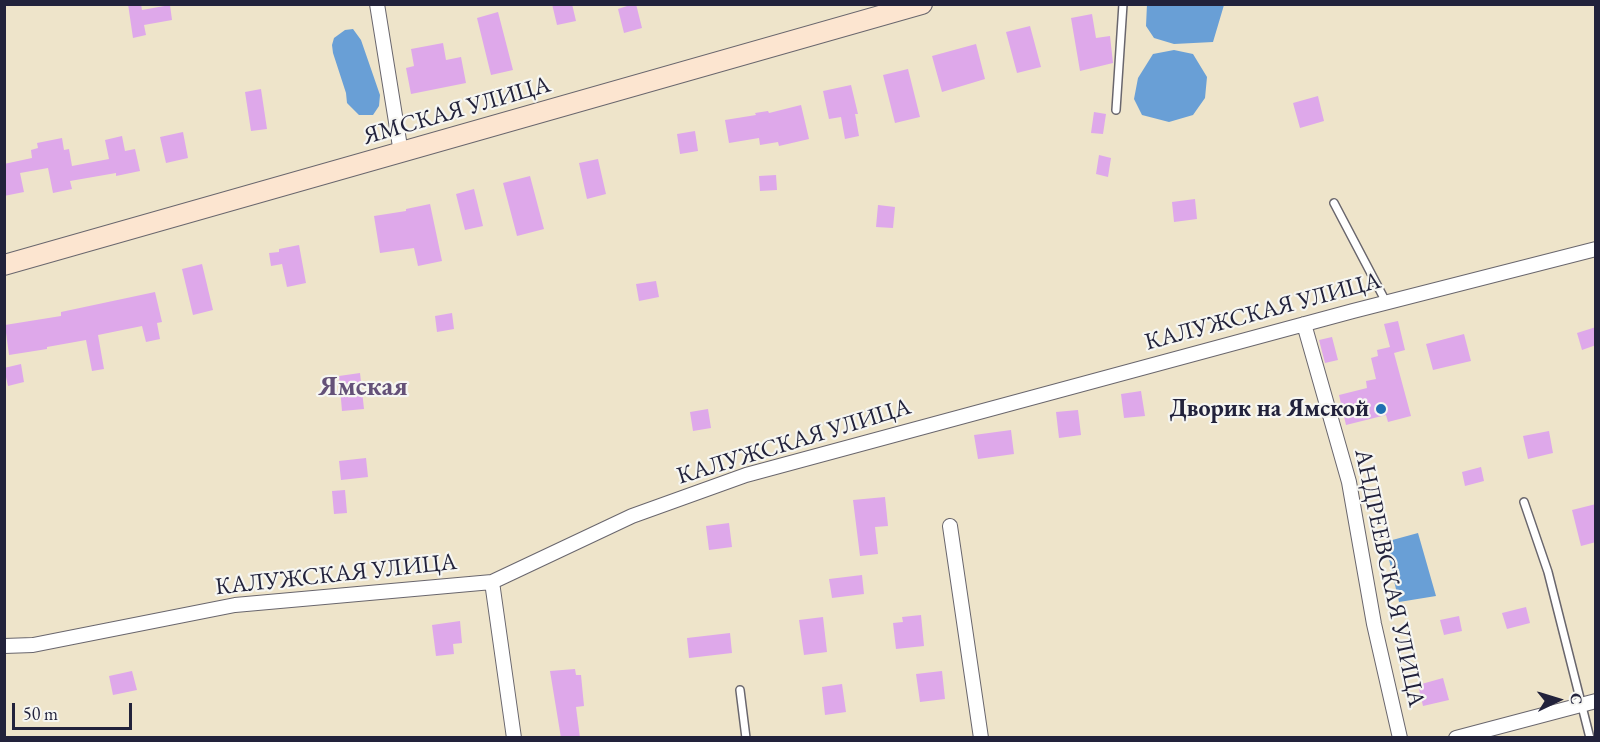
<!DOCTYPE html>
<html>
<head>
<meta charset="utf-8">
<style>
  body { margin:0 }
  #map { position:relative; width:1600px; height:742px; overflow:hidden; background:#eee4ca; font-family:"EB Garamond",serif }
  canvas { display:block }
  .frame { position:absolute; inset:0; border:6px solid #22223b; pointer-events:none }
  .north { position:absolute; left:1528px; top:670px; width:60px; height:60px; -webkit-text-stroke:4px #f6f6f2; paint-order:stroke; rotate:86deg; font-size:16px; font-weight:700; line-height:24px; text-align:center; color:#22223b }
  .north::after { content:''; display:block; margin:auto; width:21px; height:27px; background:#22223b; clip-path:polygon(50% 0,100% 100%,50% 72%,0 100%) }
  .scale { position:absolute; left:12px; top:703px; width:120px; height:27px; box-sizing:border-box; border:3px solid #22223b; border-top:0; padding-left:8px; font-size:18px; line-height:21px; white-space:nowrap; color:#22223b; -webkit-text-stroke:4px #f6f6f2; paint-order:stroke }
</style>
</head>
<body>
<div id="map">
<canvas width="1600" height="742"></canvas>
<div class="frame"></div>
<div class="north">С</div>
<div class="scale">50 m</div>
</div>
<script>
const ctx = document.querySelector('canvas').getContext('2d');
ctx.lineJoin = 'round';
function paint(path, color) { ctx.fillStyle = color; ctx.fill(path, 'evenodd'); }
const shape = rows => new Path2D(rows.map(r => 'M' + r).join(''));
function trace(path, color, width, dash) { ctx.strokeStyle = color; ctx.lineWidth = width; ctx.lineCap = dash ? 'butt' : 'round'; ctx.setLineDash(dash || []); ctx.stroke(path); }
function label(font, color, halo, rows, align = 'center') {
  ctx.font = font + ' "EB Garamond",serif'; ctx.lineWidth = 4.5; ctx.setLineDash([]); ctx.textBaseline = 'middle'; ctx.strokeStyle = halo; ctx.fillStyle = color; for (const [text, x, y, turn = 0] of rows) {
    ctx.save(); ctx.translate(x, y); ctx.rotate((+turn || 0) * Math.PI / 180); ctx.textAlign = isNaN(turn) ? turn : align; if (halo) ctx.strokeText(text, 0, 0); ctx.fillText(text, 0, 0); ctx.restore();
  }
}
const water = shape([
  [1147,4,1224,4,1224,5,1213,42,1174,44,1154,38,1146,26],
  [353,29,361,40,380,95,379,106,373,115,359,115,347,103,346,93,333,53,332,45,334,38,345,30],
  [1174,50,1193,54,1207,77,1205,98,1193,115,1169,122,1142,115,1134,99,1138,78,1153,54],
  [1418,533,1436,596,1399,602,1385,542]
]);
const building = shape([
  [128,4,141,4,142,10,170,5,172,20,144,25,146,35,133,38],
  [552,4,572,4,576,21,557,25],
  [633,4,636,4,642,28,624,33,618,9],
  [498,12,513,70,491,75,477,18],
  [1092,14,1096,38,1110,36,1113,63,1080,71,1071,18],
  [1030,26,1041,67,1017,73,1006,32],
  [443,43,446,60,461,57,466,83,411,94,406,68,414,66,411,49],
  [976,44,985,79,942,92,932,56],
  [908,69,920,117,895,123,883,75],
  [851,85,858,114,855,114,859,136,845,139,841,117,829,119,823,91],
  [261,89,267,129,251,131,245,92],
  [1318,96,1324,121,1300,128,1293,103],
  [801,105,809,139,779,146,778,142,760,145,759,138,729,143,725,120,756,115,755,113,768,111,769,113],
  [1094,112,1106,114,1103,134,1091,133],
  [695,131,698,151,680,154,677,134],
  [183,132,188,158,166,163,160,137],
  [122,136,125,151,135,149,140,171,116,176,116,173,70,181,72,189,53,193,48,168,20,173,24,192,4,196,4,164,32,158,31,150,38,148,37,143,62,138,64,150,69,149,72,166,109,159,105,140],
  [1099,155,1111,158,1108,177,1096,174],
  [598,159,606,194,587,199,579,163],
  [776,175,777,190,760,191,759,176],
  [530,176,544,229,517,236,503,183],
  [474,189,483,226,465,230,456,194],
  [1195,199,1197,219,1174,222,1172,202],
  [430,204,442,261,418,266,414,248,380,253,374,216,406,211,406,209],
  [878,205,895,207,893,228,876,227],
  [299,245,306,283,287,287,282,264,271,266,269,253,279,252,279,249],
  [202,264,213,310,193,315,182,269],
  [656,281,659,297,639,301,636,284],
  [155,292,162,322,157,323,160,339,146,342,142,326,98,335,104,369,92,371,86,340,47,347,47,349,9,355,5,325,61,316,61,312],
  [452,313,454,329,437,332,435,316],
  [1398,321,1405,350,1394,353,1411,416,1388,422,1386,415,1346,425,1339,395,1367,388,1366,381,1376,379,1371,358,1378,356,1377,350,1390,347,1384,324],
  [1596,327,1596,345,1582,350,1577,333],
  [1464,334,1471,361,1433,370,1426,344],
  [1332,337,1338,360,1325,363,1319,340],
  [21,364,24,382,8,386,4,368],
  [360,373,364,409,342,411,339,376],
  [1141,391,1145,416,1124,418,1121,394],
  [708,409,711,428,693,431,690,412],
  [1078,410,1081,435,1059,438,1056,412],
  [1011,430,1014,454,978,459,974,435],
  [1549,431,1553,453,1528,459,1523,436],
  [366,458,368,477,341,480,339,461],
  [1481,467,1484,481,1465,486,1462,472],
  [345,490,347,513,334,514,332,491],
  [885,497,888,526,875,527,878,554,860,556,853,500],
  [1596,504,1596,542,1581,546,1572,510],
  [729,523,732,547,709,550,706,526],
  [862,575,864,594,832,598,829,579],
  [1526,607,1530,623,1507,629,1502,613],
  [921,615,924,646,896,649,893,623,903,622,902,617],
  [1459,616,1462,631,1444,635,1440,620],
  [823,617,827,652,804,655,799,620],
  [460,621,462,643,453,644,454,654,436,656,432,625],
  [730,633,732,653,689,658,687,638],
  [575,669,576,675,581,675,584,706,576,707,580,738,561,738,550,671],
  [132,671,137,690,113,695,109,676],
  [942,671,945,699,920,702,916,674],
  [1443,678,1449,700,1423,706,1418,685],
  [842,684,846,712,825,715,822,687]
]);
const service = shape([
  [1116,110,1123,4],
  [1334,203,1386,302],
  [1524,502,1548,572,1590,738],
  [740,690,746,738]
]);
const minor = shape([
  [377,4,401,153],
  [1304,324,1349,482,1374,624,1400,738],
  [950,526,981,738],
  [492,582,514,738],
  [4,646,33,645,235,605,492,582,632,516,746,475,1353,311,1596,249],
  [1456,738,1596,701]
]);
const secondary = shape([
  [4,265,922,4]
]);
const markers = [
  [1381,409,6,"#1f6fb2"]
];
const streetNames = [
  ["ЯМСКАЯ УЛИЦА",457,111,-16],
  ["КАЛУЖСКАЯ УЛИЦА",1263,312,-15],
  ["КАЛУЖСКАЯ УЛИЦА",794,442,-17],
  ["КАЛУЖСКАЯ УЛИЦА",336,575,-6],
  ["АНДРЕЕВСКАЯ УЛИЦА",1389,578,78]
];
const poiNames = [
  ["Дворик на Ямской",1369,409]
];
const quarterNames = [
  ["Ямская",363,388]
];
paint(water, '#699fd6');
paint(building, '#dea8ea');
trace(service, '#69666d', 10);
trace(minor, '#69666d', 16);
trace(secondary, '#69666d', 22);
trace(service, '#fff', 7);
trace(minor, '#fff', 14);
trace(secondary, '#fce5d0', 20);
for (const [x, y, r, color] of markers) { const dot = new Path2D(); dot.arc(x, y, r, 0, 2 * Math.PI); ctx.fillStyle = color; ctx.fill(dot); trace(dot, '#f6f6f2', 2); }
label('24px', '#22223b', '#f6f6f2', streetNames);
label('bold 24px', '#22223b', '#f6f6f2', poiNames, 'right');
label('bold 27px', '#645178', '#f6f6f2', quarterNames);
</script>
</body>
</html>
